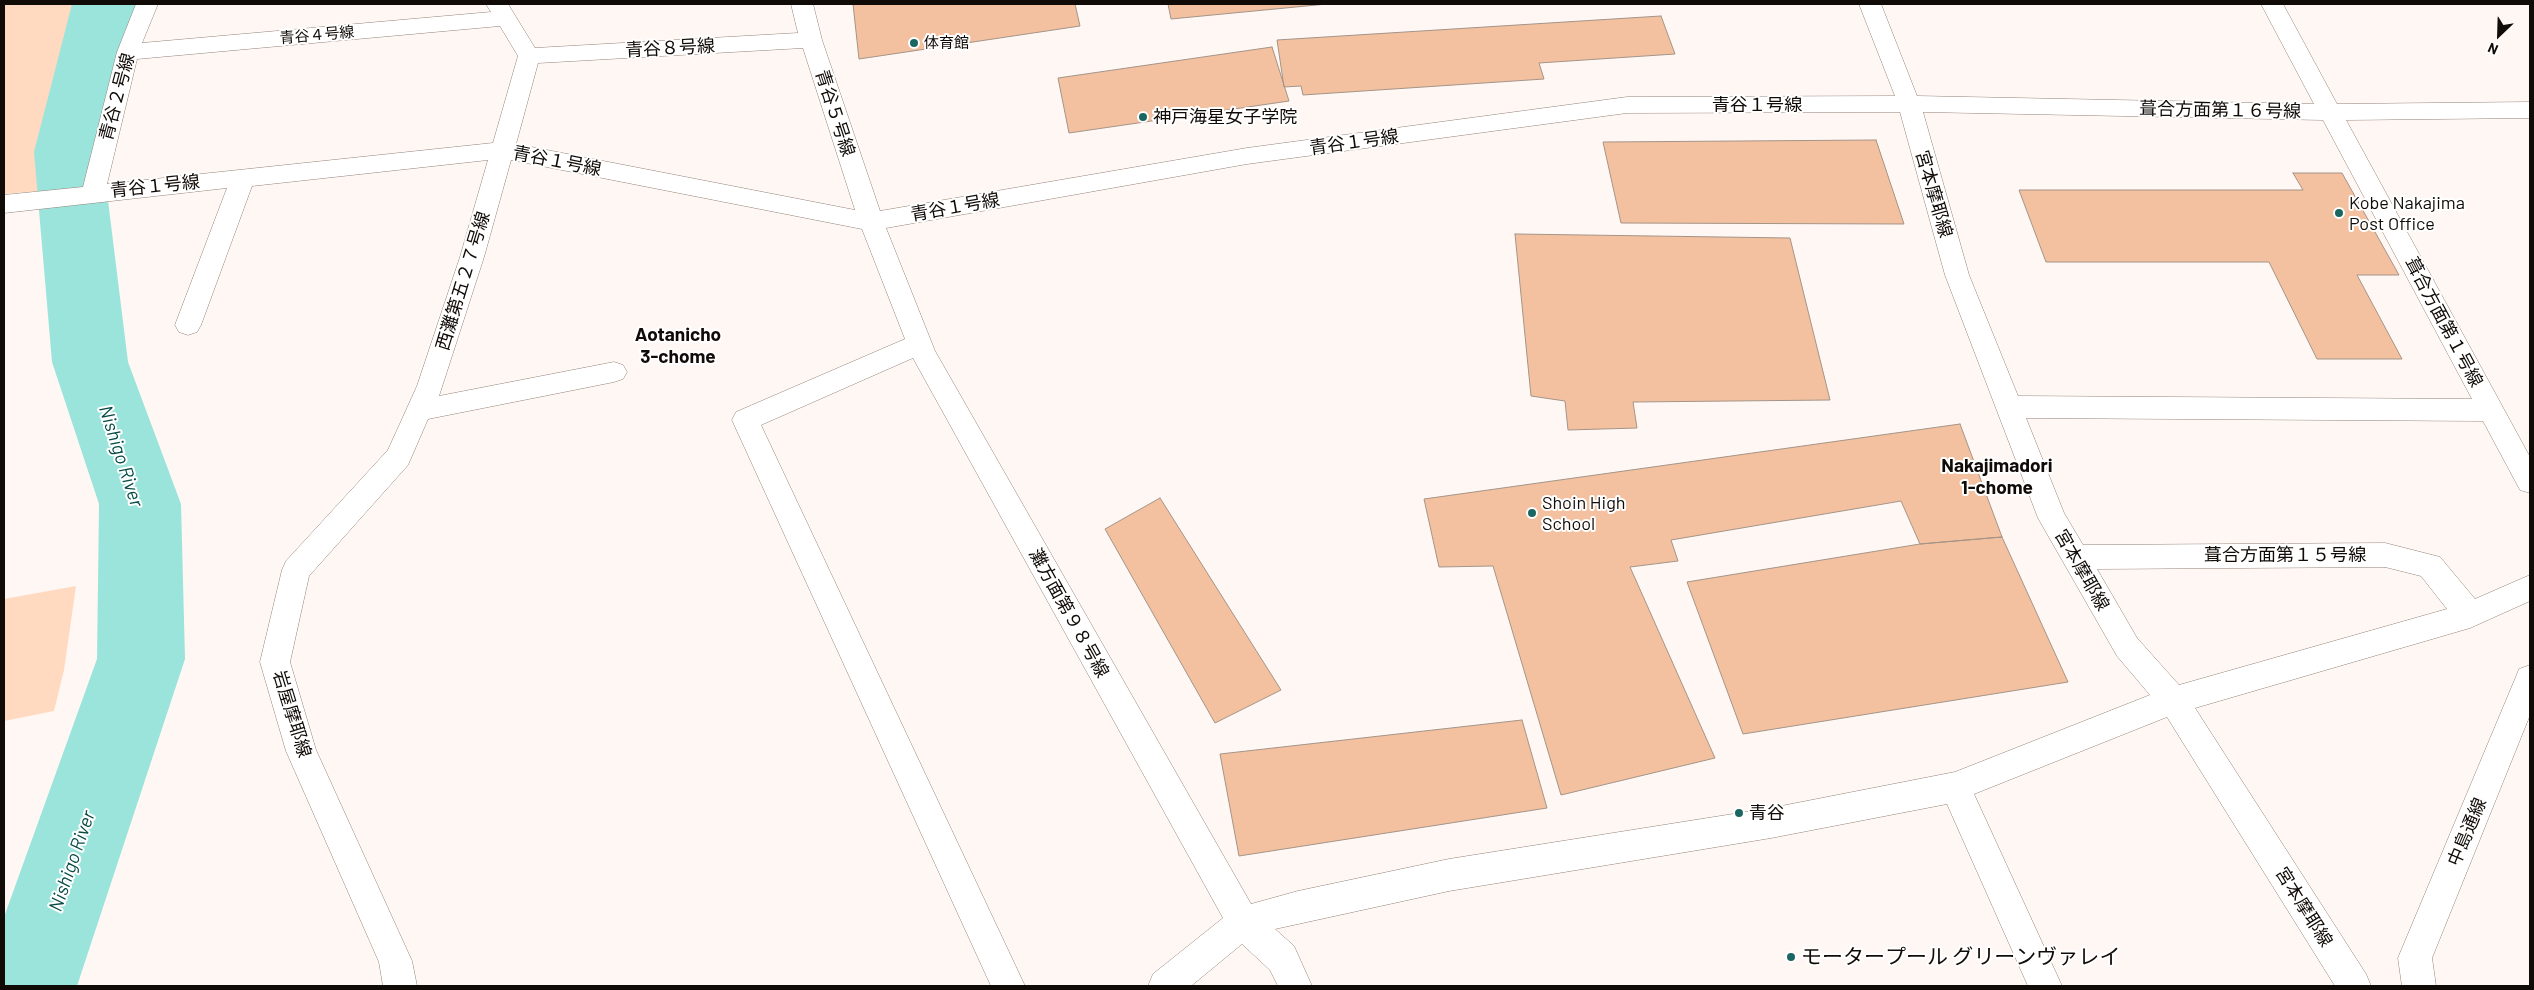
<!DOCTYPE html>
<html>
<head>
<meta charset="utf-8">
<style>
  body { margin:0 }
  #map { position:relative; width:2534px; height:990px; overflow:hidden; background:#fff7f3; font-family:Barlow,sans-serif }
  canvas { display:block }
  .frame { position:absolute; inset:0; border:5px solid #100b07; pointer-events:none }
  .north { position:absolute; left:2474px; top:10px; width:50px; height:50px; -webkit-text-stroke:4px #fff; paint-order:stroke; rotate:204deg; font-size:14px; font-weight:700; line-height:20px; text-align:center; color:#100b07 }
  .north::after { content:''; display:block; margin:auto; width:18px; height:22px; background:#100b07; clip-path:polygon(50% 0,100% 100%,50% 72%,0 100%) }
</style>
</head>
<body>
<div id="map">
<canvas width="2534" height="990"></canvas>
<div class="frame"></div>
<div class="north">N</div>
</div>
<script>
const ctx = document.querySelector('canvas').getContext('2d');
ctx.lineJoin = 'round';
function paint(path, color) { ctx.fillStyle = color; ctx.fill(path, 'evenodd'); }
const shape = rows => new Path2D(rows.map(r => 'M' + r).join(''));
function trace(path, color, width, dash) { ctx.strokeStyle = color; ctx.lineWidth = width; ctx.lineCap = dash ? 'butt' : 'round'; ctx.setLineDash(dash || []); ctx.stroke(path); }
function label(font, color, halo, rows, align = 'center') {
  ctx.font = font + ' Barlow,"Noto Sans JP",sans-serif'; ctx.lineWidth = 4; ctx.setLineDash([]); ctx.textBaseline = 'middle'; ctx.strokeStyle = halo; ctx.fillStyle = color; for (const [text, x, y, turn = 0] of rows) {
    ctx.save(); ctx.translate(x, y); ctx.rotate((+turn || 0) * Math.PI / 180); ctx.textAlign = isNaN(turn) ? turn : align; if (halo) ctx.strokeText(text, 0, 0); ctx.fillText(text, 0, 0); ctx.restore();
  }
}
const green = shape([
  [4,4,94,4,55,155,61,189,4,194],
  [76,586,64,670,54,711,4,721,4,599]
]);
const river = shape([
  [72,4,136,4,102,152,128,362,181,504,185,659,77,986,4,986,4,917,97,659,99,504,52,362,34,152,72,4]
]);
const building = shape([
  [853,4,1075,4,1080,26,859,59,853,4],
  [1168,4,1327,4,1171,19,1168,4],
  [1661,16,1675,54,1539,63,1544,79,1303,95,1301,86,1284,87,1277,40,1661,16],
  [1272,47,1289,101,1069,133,1058,78,1272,47],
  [1876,140,1904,224,1621,223,1603,142,1876,140],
  [2293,173,2342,173,2399,275,2357,275,2402,359,2317,359,2269,262,2046,262,2019,190,2303,190,2293,173],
  [1515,234,1790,238,1830,400,1633,402,1637,428,1568,430,1565,401,1531,396,1515,234],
  [1960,424,2002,537,1920,544,1901,501,1671,540,1678,561,1630,567,1715,758,1561,795,1493,566,1439,567,1424,499,1960,424],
  [1160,498,1281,690,1215,723,1105,529,1160,498],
  [2002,537,2068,682,1743,734,1687,582,1920,544,2002,537],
  [1522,720,1547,808,1239,856,1220,754,1522,720]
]);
const minor = shape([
  [136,4,158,4,142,43,491,12,486,4,508,4,535,48,798,33,791,4,813,4,822,40,880,211,1247,148,1627,97,1895,96,1859,4,1881,4,1917,96,2314,104,2261,4,2283,4,2337,104,2530,102,2530,118,2346,120,2530,457,2530,493,2520,490,2483,421,2026,418,2064,513,2083,545,2385,543,2440,557,2475,599,2530,575,2530,601,2470,628,2195,708,2366,974,2371,986,2335,986,2167,717,1974,794,2062,986,2028,986,1947,804,1771,838,1449,891,1275,929,1294,946,1312,986,1278,986,1270,970,1242,944,1191,986,1148,986,1153,974,1223,918,913,358,761,425,1025,986,991,986,732,420,736,412,905,339,862,229,511,160,484,257,439,396,614,362,623,365,627,372,623,379,614,382,428,419,408,465,309,576,290,662,316,750,412,961,417,986,383,986,379,962,286,751,260,662,282,570,286,561,388,450,417,386,460,257,488,160,252,186,201,325,197,332,188,335,179,332,175,325,227,188,4,213,4,195,83,187,117,52,136,4],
  [500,26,518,56,493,143,107,184,137,59,500,26],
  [803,48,855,210,516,144,538,63,803,48],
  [1900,112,1945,275,2038,518,2117,656,2150,695,1955,772,1771,808,1449,859,1298,891,1251,904,935,351,886,228,1247,164,1627,113,1900,112],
  [1923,112,2323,120,2472,399,2018,396,1969,275,1923,112],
  [2385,567,2421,576,2447,609,2179,685,2137,638,2097,569,2385,567],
  [2530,665,2530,715,2432,958,2436,986,2402,986,2398,958,2515,679,2519,669,2530,665]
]);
const markers = [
  [914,43,5,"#1a6660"],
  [1143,117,5,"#1a6660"],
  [2339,213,5,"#1a6660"],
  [1532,513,5,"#1a6660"],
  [1739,813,5,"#1a6660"],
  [1791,957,5,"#1a6660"]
];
const farStreetnames = [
  ["青谷４号線",317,35,-5]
];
const farPoinames = [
  ["体育館",924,43]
];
const streetNames = [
  ["青谷８号線",670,48,-3],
  ["青谷２号線",117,97,-75],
  ["青谷１号線",1757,105],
  ["葺合方面第１６号線",2220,110,1],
  ["青谷５号線",835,113,72],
  ["青谷１号線",1354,142,-8],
  ["青谷１号線",557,161,11],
  ["青谷１号線",155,186,-6],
  ["宮本摩耶線",1934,194,74],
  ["青谷１号線",955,207,-10],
  ["西灘第五２７号線",463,281,-73],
  ["葺合方面第１号線",2444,322,62],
  ["葺合方面第１５号線",2285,555],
  ["宮本摩耶線",2082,570,60],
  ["灘方面第９８号線",1069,613,61],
  ["岩屋摩耶線",292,714,73],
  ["中島通線",2467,832,-67],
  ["宮本摩耶線",2304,907,58]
];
const poiNames = [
  ["神戸海星女子学院",1153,117],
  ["Kobe Nakajima",2349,203],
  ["Post Office",2349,224],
  ["Shoin High",1542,503],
  ["School",1542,524],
  ["青谷",1749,813]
];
const neighbourhoodNames = [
  ["Aotanicho",678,335],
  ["3-chome",678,357],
  ["Nakajimadori",1997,466],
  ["1-chome",1997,488]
];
const waterNames = [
  ["Nishigo River",121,456,72],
  ["Nishigo River",72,861,-71]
];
const nearPoinames = [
  ["モータープール グリーンヴァレイ",1801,957]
];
paint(green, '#ffdac0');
paint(river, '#9be4dc');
paint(building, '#f3c19f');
trace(building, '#a49488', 1);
trace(minor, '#948378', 1);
paint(minor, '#fff');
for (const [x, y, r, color] of markers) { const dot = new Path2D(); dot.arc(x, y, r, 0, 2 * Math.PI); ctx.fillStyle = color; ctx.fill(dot); trace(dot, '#fff', 2); }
label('15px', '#100b07', '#fff', farStreetnames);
label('15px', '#100b07', '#fff', farPoinames, 'left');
label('18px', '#100b07', '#fff', streetNames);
label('18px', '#100b07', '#fff', poiNames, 'left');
label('bold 19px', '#100b07', '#fff', neighbourhoodNames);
label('italic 19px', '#074b46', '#fff', waterNames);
label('21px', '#100b07', '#fff', nearPoinames, 'left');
</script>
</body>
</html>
